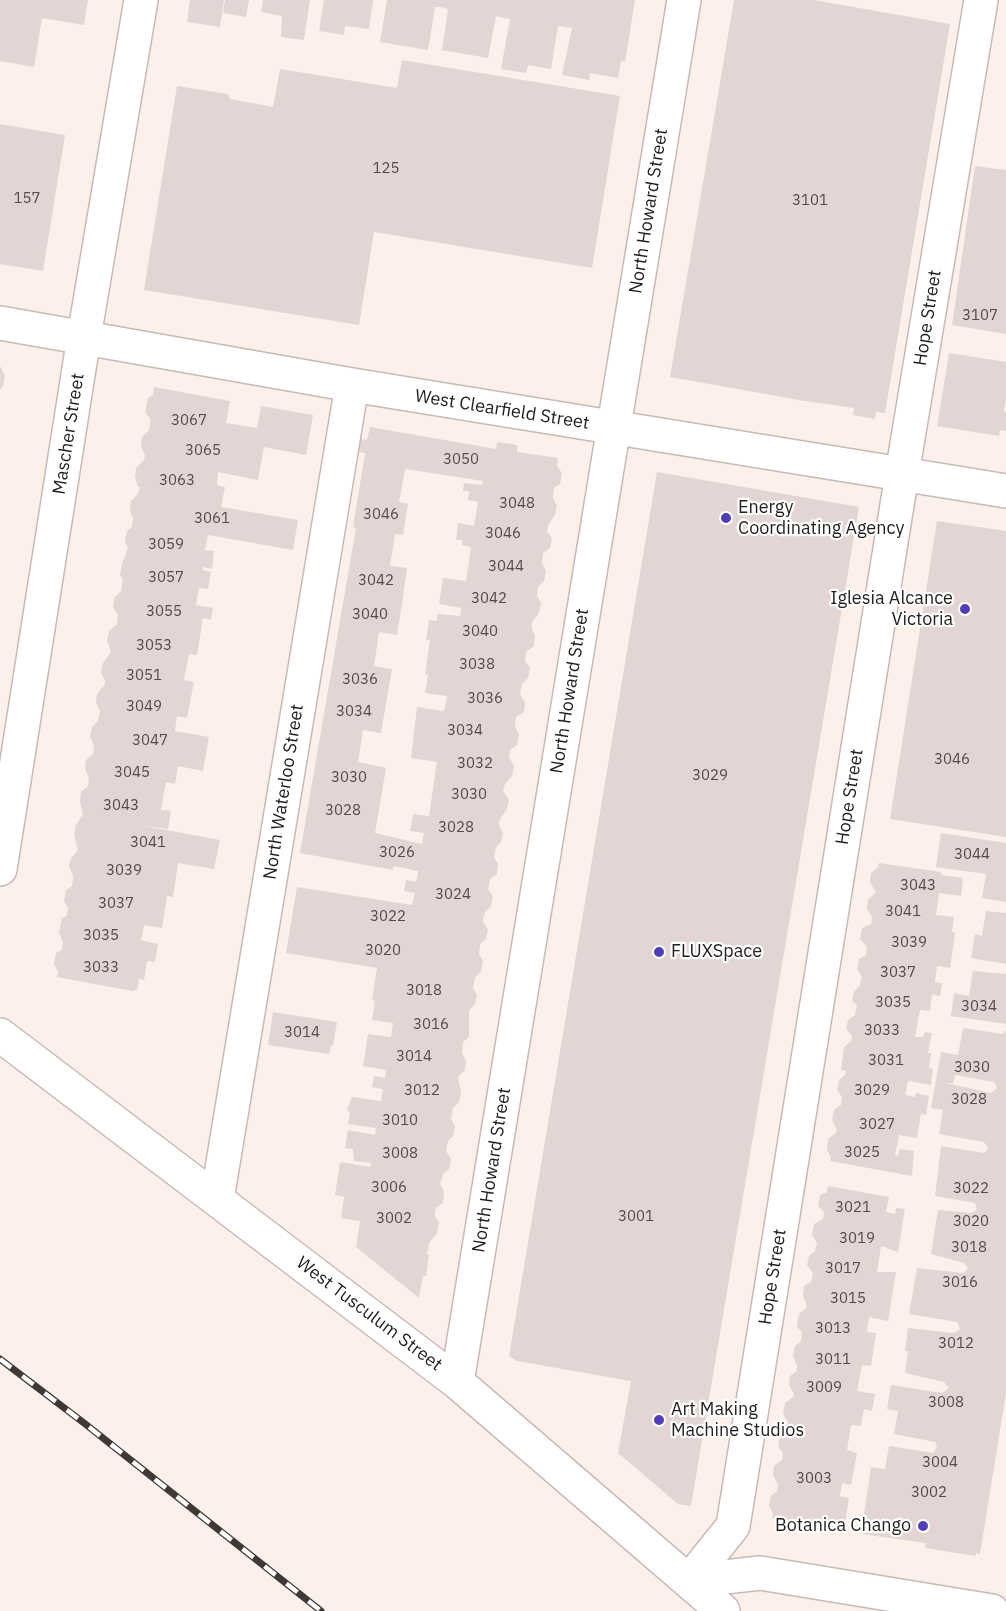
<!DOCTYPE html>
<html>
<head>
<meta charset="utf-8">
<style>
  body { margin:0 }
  canvas { display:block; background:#fdefea }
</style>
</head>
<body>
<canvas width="1006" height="1611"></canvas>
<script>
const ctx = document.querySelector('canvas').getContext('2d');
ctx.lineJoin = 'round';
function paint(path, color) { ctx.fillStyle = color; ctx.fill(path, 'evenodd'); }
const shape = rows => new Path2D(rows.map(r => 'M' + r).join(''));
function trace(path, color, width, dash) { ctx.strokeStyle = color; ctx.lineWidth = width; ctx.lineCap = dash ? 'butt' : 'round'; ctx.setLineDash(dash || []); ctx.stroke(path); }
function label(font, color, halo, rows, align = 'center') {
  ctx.font = font + ' "IBM Plex Sans",sans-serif'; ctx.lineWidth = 4.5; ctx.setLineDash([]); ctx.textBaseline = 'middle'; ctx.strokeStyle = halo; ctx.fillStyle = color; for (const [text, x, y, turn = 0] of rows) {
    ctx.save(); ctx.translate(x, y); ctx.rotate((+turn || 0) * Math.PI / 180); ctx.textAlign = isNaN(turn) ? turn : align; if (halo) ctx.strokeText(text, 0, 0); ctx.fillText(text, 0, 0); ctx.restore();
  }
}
const building = shape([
  [0,0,88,0,84,25,42,18,34,67,0,61],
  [190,0,224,0,220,27,187,22],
  [225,0,249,0,246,17,223,13],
  [263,0,310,0,304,40,281,37,282,16,261,12],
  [324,0,373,0,369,29,345,26,344,35,319,31],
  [387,0,635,0,625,62,621,61,618,78,590,73,589,80,562,75,572,28,558,26,551,69,528,65,526,73,501,69,510,19,503,18,496,16,488,58,442,50,448,9,440,7,435,7,428,50,380,42],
  [734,0,814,0,950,24,885,413,876,412,875,419,853,415,854,408,805,401,670,377],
  [402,60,620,96,592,268,374,232,359,325,144,290,177,86,228,94,230,99,273,107,280,69,397,88],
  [0,124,65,135,43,271,0,264],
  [975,166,1006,170,1006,334,952,325],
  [949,353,1006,362,1006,398,1004,412,1006,412,1006,431,1000,430,999,436,937,426],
  [0,366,5,376,3,386,0,390],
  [154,387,230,401,226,423,257,428,261,406,313,415,306,455,264,447,258,480,218,472,217,485,225,487,221,507,298,520,293,550,208,535,205,550,214,551,212,569,203,567,203,570,211,572,208,589,199,588,196,605,213,608,211,620,203,618,197,655,189,654,184,680,194,682,187,718,177,716,175,731,209,737,203,771,178,766,175,784,166,782,161,810,171,811,168,829,139,825,220,840,214,869,178,863,173,897,167,896,162,928,144,925,141,940,158,944,155,962,147,961,144,980,139,979,137,990,132,991,57,977,58,972,54,964,56,953,62,950,63,942,59,933,62,918,67,916,68,908,64,901,66,890,72,886,73,879,73,875,69,866,71,858,78,850,74,835,76,825,83,814,80,802,81,792,88,786,89,778,85,769,86,760,93,754,94,745,90,737,92,727,98,721,100,711,96,703,97,694,105,684,105,680,101,673,103,663,111,652,107,640,109,631,117,624,118,615,113,607,115,597,121,591,123,580,120,575,122,564,128,548,125,542,127,531,132,527,133,518,130,510,131,501,138,494,140,487,138,487,135,477,136,468,144,460,145,455,141,447,142,437,149,430,150,424,151,420,145,412,148,398,153,395],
  [370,427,496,449,497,442,517,445,517,452,558,458,557,466,562,473,560,484,554,488,553,498,557,506,555,515,548,525,547,531,552,538,550,548,543,553,542,563,546,571,544,581,538,587,537,596,541,603,539,613,532,622,532,629,535,636,534,646,526,652,526,655,525,661,530,668,528,678,522,684,520,694,525,703,524,712,516,717,515,727,519,734,517,745,510,750,509,757,514,766,512,776,505,784,503,791,509,800,507,809,500,819,499,825,503,833,501,842,496,847,494,857,498,864,497,874,490,879,489,885,488,889,493,897,491,906,485,912,484,916,483,921,488,930,486,939,480,944,479,954,483,961,481,972,475,977,473,988,477,995,475,1004,469,1011,469,1037,463,1042,462,1053,466,1061,465,1070,458,1077,461,1093,459,1102,453,1108,451,1119,455,1126,453,1136,448,1141,446,1151,451,1159,449,1169,443,1174,442,1178,440,1184,444,1191,443,1203,436,1208,435,1211,435,1216,439,1222,437,1233,429,1243,427,1255,429,1255,426,1276,423,1276,419,1298,356,1247,360,1221,341,1218,344,1197,335,1195,340,1162,370,1167,371,1163,354,1161,353,1149,345,1148,348,1130,375,1135,376,1128,348,1124,350,1113,347,1110,352,1097,381,1101,383,1089,372,1087,374,1076,385,1078,386,1070,363,1066,368,1034,391,1037,393,1023,372,1020,375,1001,372,1000,377,968,286,953,297,887,412,905,415,893,404,891,406,880,416,882,418,874,418,871,394,866,393,870,300,853,356,528,353,527,365,453,359,452,361,439,367,440],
  [405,469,483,481,482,485,464,483,463,491,469,491,468,500,478,502,474,526,458,523,456,540,462,540,462,545,471,547,466,581,443,578,439,604,461,608,460,616,437,614,437,621,429,620,426,640,430,640,425,674,428,675,425,693,447,696,444,711,417,707,411,758,437,762,429,816,413,814,410,831,424,833,422,844,375,833,386,768,358,762,363,730,381,733,392,669,374,666,379,632,397,635,402,604,407,568,390,566,395,534,403,535,408,504,399,502],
  [657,472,859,507,691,1506,678,1504,618,1453,631,1381,517,1361,509,1356],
  [937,521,1006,531,1006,837,890,819],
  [941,833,1006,843,1006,902,982,898,986,874,936,867],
  [879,863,941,872,941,875,963,878,961,896,939,893,936,915,954,917,952,932,955,933,950,968,937,966,935,982,942,983,940,996,932,994,930,1011,920,1010,915,1037,923,1037,925,1032,932,1033,928,1053,931,1053,929,1068,933,1069,931,1085,908,1081,905,1095,915,1097,916,1093,929,1096,926,1115,921,1114,917,1138,899,1135,895,1155,898,1156,900,1149,914,1151,912,1176,830,1161,831,1157,827,1150,828,1139,836,1133,837,1130,832,1120,834,1110,841,1105,842,1097,837,1090,839,1080,845,1075,846,1071,841,1070,844,1047,851,1041,852,1036,846,1029,848,1020,855,1015,857,1005,852,1001,854,991,860,986,860,983,862,977,857,969,859,959,866,955,867,947,860,939,862,928,871,924,872,917,867,909,868,900,876,892,870,882,871,873,878,867],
  [986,911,1006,913,1006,964,971,958,975,934,982,936],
  [973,971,1006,974,1006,1024,951,1016,954,993,969,996],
  [273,1012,337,1022,333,1046,331,1045,329,1054,268,1045],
  [963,1028,1002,1034,1006,1031,1006,1393,980,1554,976,1553,976,1556,925,1548,926,1543,861,1534,871,1467,885,1469,889,1446,933,1453,937,1447,935,1442,894,1434,898,1411,887,1409,891,1385,942,1393,949,1388,944,1382,905,1373,908,1351,905,1351,908,1328,954,1333,960,1329,957,1322,909,1314,917,1268,963,1273,968,1268,964,1263,931,1254,938,1210,972,1213,977,1209,975,1203,935,1196,941,1146,984,1153,988,1149,984,1142,939,1134,943,1110,931,1108,941,1052,958,1055],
  [955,1075,994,1082,997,1088,991,1093,946,1083,953,1083],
  [828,1186,889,1197,886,1212,895,1214,896,1208,905,1209,898,1252,881,1246,877,1272,896,1272,888,1321,869,1317,867,1332,876,1333,871,1366,862,1365,857,1391,875,1394,872,1411,864,1409,861,1426,851,1425,847,1450,857,1453,851,1485,842,1483,840,1496,849,1498,844,1529,772,1518,773,1513,769,1506,771,1496,777,1491,778,1485,773,1475,774,1466,782,1460,783,1453,778,1446,780,1436,787,1431,788,1422,783,1414,785,1403,793,1397,794,1394,789,1385,790,1376,797,1371,797,1366,793,1355,795,1346,801,1341,802,1332,797,1327,799,1314,807,1307,803,1295,804,1286,812,1281,812,1278,813,1273,807,1265,809,1256,815,1251,817,1243,812,1235,814,1224,823,1219,824,1212,818,1206,820,1195,827,1192]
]);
const minor = shape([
  [0,323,352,385,1006,491],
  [0,869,84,337,141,0],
  [0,1035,457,1382,723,1611],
  [217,1199,352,385],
  [457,1382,684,0],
  [689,1581,733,1526,902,474,981,0],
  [689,1581,760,1573,992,1611]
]);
const rail = shape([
  [0,1359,84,1423,321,1611]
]);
const markers = [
  [726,518,6,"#4f3eb5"],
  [965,609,6,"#4f3eb5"],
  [659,952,6,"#4f3eb5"],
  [659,1420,6,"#4f3eb5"],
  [923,1526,6,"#4f3eb5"]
];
const numberNames = [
  ["125",386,169],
  ["157",27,199],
  ["3101",810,201],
  ["3107",980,316],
  ["3067",189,421],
  ["3065",203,451],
  ["3050",461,460],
  ["3063",177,481],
  ["3048",517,504],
  ["3046",381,515],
  ["3061",212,519],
  ["3046",503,534],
  ["3059",166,545],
  ["3044",506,567],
  ["3057",166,578],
  ["3042",376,581],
  ["3042",489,599],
  ["3055",164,612],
  ["3040",370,615],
  ["3040",480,632],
  ["3053",154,646],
  ["3038",477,665],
  ["3051",144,676],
  ["3036",360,680],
  ["3036",485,699],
  ["3049",144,707],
  ["3034",354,712],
  ["3034",465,731],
  ["3047",150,741],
  ["3046",952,760],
  ["3032",475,764],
  ["3045",132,773],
  ["3029",710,776],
  ["3030",349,778],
  ["3030",469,795],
  ["3043",121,806],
  ["3028",343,811],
  ["3028",456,828],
  ["3041",148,843],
  ["3026",397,853],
  ["3044",972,855],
  ["3039",124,871],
  ["3043",918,886],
  ["3024",453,895],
  ["3037",116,904],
  ["3041",903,912],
  ["3022",388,917],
  ["3035",101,936],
  ["3039",909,943],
  ["3020",383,951],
  ["3033",101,968],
  ["3037",898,973],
  ["3018",424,991],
  ["3035",893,1003],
  ["3034",979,1007],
  ["3016",431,1025],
  ["3033",882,1031],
  ["3014",302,1033],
  ["3014",414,1057],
  ["3031",886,1061],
  ["3030",972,1068],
  ["3012",422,1091],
  ["3029",872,1091],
  ["3028",969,1100],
  ["3010",400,1121],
  ["3027",877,1125],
  ["3025",862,1153],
  ["3008",400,1154],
  ["3006",389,1188],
  ["3022",971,1189],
  ["3021",853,1208],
  ["3001",636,1217],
  ["3002",394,1219],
  ["3020",971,1222],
  ["3019",857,1239],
  ["3018",969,1248],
  ["3017",843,1269],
  ["3016",960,1283],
  ["3015",848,1299],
  ["3013",833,1329],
  ["3012",956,1344],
  ["3011",833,1360],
  ["3009",824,1388],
  ["3008",946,1403],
  ["3004",940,1463],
  ["3003",814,1479],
  ["3002",929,1493]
];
const streetNames = [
  ["North Howard Street",649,211,-81],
  ["Hope Street",928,318,-81],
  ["West Clearfield Street",502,410,9],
  ["Mascher Street",69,434,-81],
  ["North Howard Street",570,691,-81],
  ["North Waterloo Street",284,792,-81],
  ["Hope Street",850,797,-81],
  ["North Howard Street",492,1170,-81],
  ["Hope Street",773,1277,-81],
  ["West Tusculum Street",369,1314,37]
];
const poiNames = [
  ["Energy",738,508],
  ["Coordinating Agency",738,529],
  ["Iglesia Alcance",953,599,"right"],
  ["Victoria",953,620,"right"],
  ["FLUXSpace",671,952],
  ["Art Making",671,1410],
  ["Machine Studios",671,1431],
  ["Botanica Chango",911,1526,"right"]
];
paint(building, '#e4d5d5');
trace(minor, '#c7bab5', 36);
trace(minor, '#fff', 33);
trace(rail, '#3e3936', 7);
trace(rail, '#fff', 4.5, [14]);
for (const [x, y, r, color] of markers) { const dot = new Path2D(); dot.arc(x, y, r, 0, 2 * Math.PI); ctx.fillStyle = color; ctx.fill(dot); trace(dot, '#fff', 2); }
label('15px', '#524c4a', null, numberNames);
label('18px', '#221e1c', '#fff', streetNames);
label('18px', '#221e1c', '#fff', poiNames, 'left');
</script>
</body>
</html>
